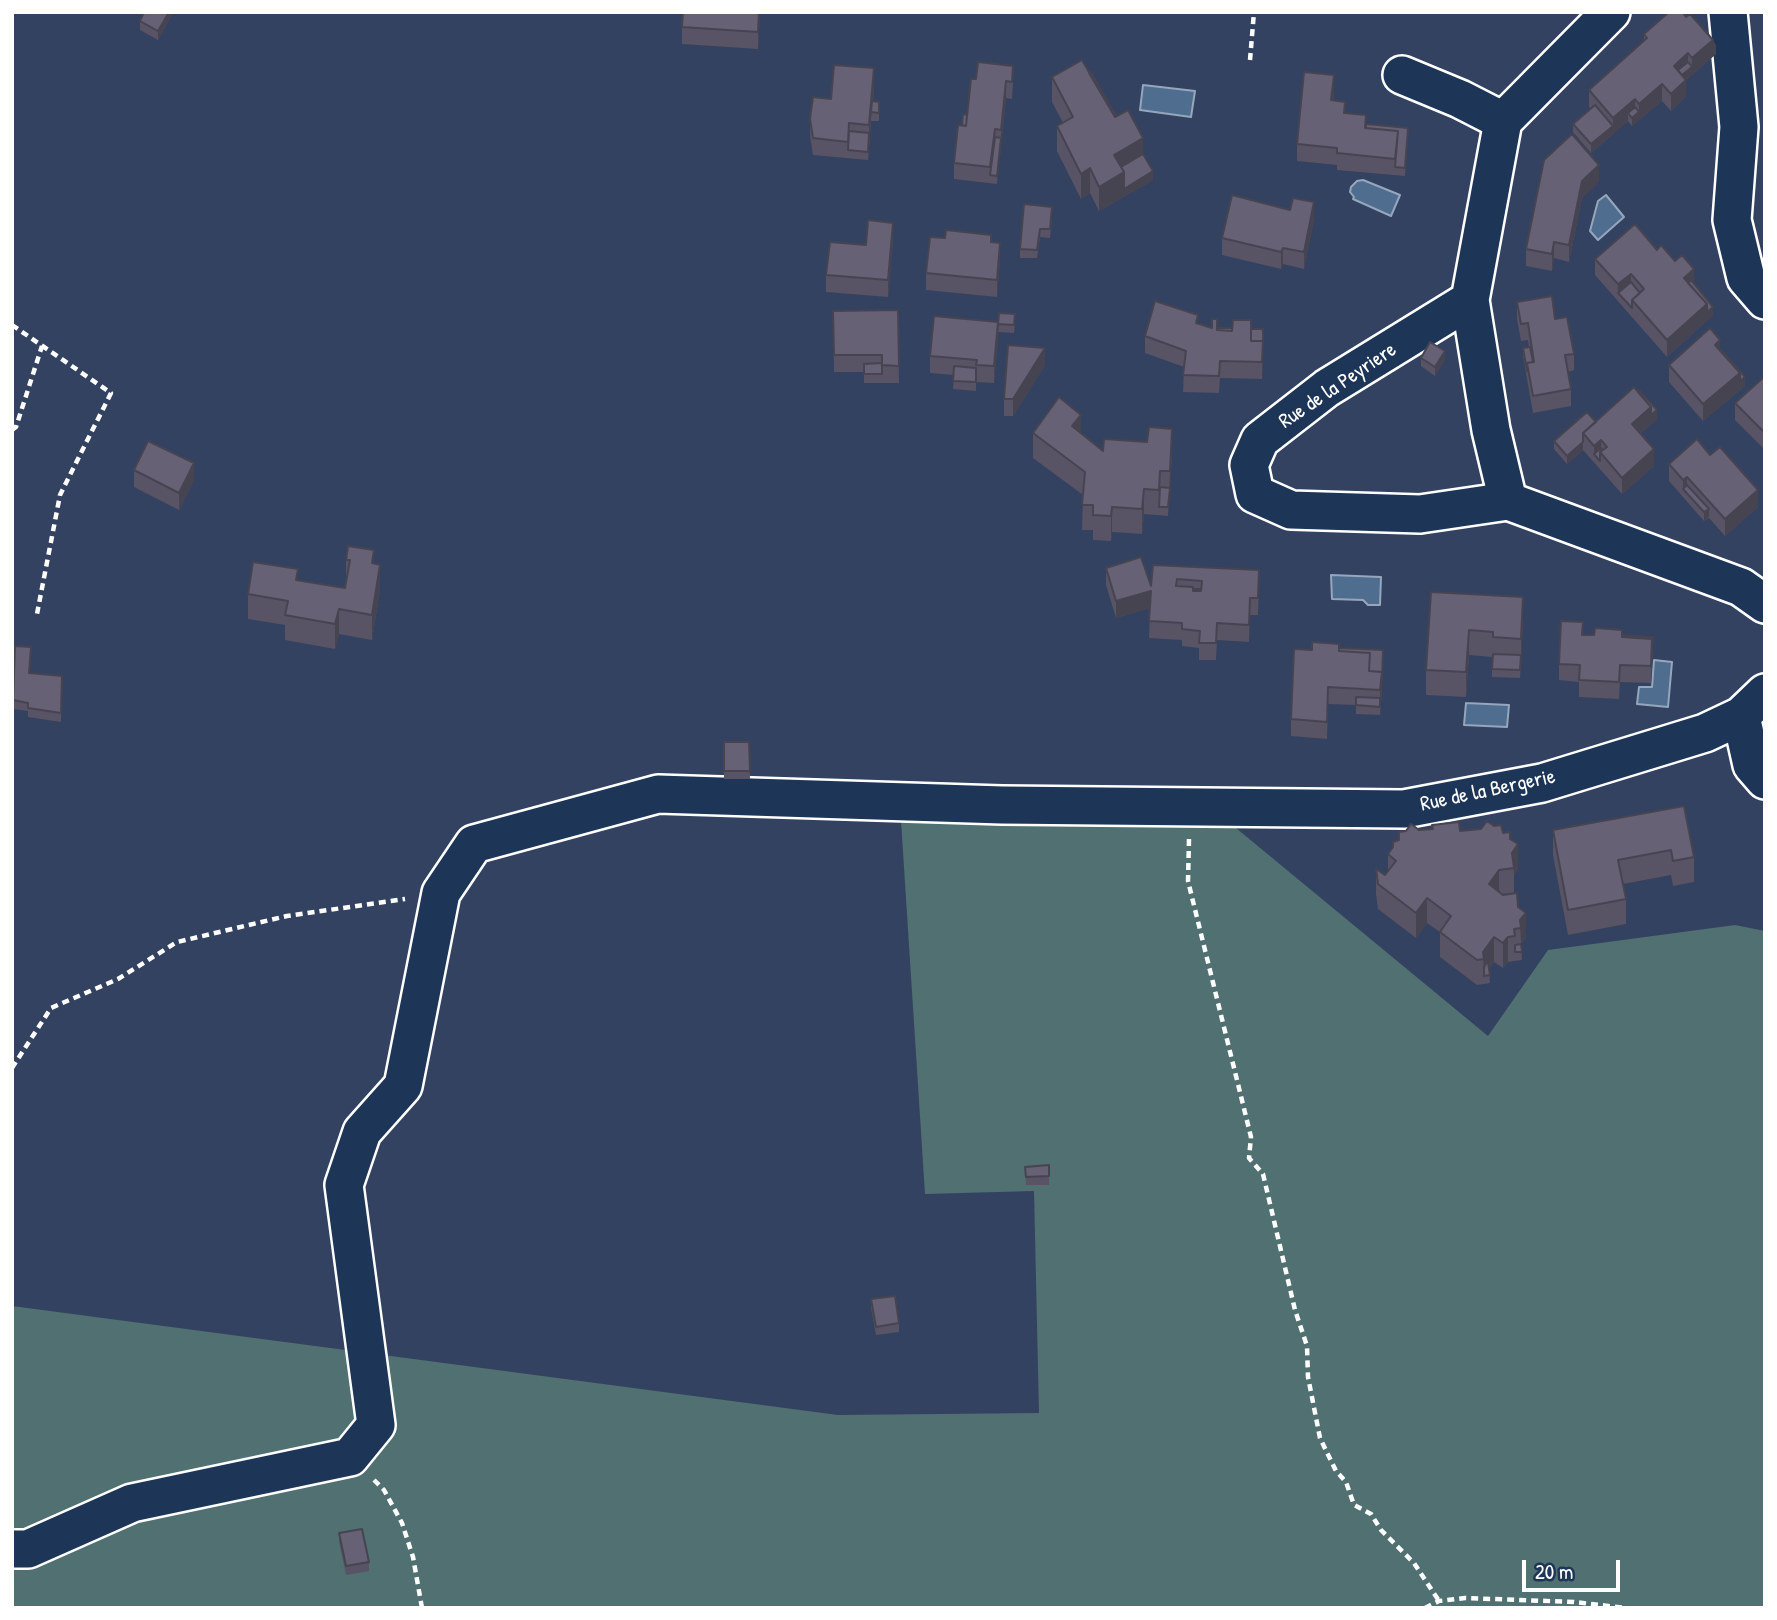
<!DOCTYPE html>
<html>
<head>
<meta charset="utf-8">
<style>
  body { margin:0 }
  #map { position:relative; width:1777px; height:1620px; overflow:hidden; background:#334260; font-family:"Patrick Hand",sans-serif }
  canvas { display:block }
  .frame { position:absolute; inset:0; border:14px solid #fff; pointer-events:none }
  .scale { position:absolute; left:1522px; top:1560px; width:98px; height:32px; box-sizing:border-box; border:4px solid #fff; border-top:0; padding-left:9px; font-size:21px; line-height:24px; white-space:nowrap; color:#fff; -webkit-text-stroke:5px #1d3557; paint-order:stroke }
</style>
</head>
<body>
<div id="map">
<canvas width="1777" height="1620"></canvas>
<div class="frame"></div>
<div class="scale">20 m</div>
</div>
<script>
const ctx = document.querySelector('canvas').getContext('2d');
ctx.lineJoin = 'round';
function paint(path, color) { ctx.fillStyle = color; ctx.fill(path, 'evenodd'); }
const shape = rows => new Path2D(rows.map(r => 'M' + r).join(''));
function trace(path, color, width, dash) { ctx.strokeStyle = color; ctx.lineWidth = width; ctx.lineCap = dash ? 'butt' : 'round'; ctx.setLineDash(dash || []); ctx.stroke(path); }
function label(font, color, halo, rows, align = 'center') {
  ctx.font = font + ' "Patrick Hand",sans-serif'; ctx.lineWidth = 5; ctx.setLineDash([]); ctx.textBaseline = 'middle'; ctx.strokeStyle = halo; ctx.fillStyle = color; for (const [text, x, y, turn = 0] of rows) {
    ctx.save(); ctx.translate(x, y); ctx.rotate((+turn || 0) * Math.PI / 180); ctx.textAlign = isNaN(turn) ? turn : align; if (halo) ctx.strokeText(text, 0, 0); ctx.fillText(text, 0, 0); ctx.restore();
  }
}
const green = shape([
  [901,821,1236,828,1488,1036,1548,950,1735,925,1765,931,1765,1608,12,1608,12,1306,838,1415,1039,1413,1034,1191,925,1194]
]);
const water = shape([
  [1143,85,1195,91,1191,117,1140,110,1143,85],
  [1363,180,1400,195,1391,216,1353,199,1354,197,1350,192,1351,187,1357,181,1363,180],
  [1606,195,1624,217,1598,240,1590,231,1598,201,1606,195],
  [1331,575,1381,577,1380,605,1368,605,1363,600,1332,599,1331,575],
  [1654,660,1672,662,1668,707,1637,704,1639,687,1652,687,1654,660],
  [1466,703,1509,705,1507,727,1464,725,1466,703]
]);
const path = shape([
  [1250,60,1254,12],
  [12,325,111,393,60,495,37,614],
  [12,430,16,427,42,346],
  [1189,839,1188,881,1251,1137,1249,1158,1263,1174,1295,1310,1307,1346,1308,1377,1320,1438,1336,1471,1346,1482,1354,1505,1371,1514,1381,1530,1414,1563,1439,1601],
  [12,1068,51,1008,118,979,177,942,287,916,405,899],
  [374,1480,384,1490,402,1523,413,1557,422,1608],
  [1425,1608,1439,1601,1465,1598,1574,1602,1626,1608]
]);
const minor = shape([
  [1611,12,1503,121,1470,300,1491,430,1508,501,1741,587,1765,604],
  [1728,12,1739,127,1732,220,1746,278,1765,300],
  [1402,75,1460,99,1503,121],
  [1470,300,1327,388,1260,440,1249,465,1255,494,1291,510,1420,514,1508,501],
  [1741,716,1752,765,1765,780],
  [12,1549,28,1549,132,1503,350,1457,376,1425,344,1185,362,1132,403,1086,441,893,474,844,658,794,1002,805,1404,809,1542,783,1705,733,1741,716,1765,693]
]);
const wall = shape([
  [172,12,172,15,158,40,140,30,140,21],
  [760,12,758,49,682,44,682,27],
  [1644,34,1716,54,1686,80,1686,96,1671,111,1662,101,1632,126,1628,121,1591,153,1573,132,1573,124,1591,109,1589,107,1589,90,1644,42],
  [978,62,1013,83,1012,99,1006,98,997,184,954,179,954,163,962,125,967,115,976,79],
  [1052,77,1116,116,1143,154,1153,180,1099,211,1090,193,1081,199,1057,151,1057,126,1063,123,1052,102],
  [874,85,873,101,879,102,879,121,871,121,868,160,813,155,810,136,810,119,831,99],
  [1334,92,1333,100,1345,113,1366,124,1408,136,1405,176,1337,170,1337,165,1297,161,1297,144],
  [1599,182,1582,198,1569,262,1554,258,1552,271,1526,266,1526,249],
  [1052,216,1050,238,1040,237,1037,258,1020,258,1020,249],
  [1314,219,1304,269,1283,264,1281,269,1222,255,1222,238],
  [893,240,888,297,826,292,826,275,866,245],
  [991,242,1000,260,997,297,926,290,926,273],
  [1657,249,1694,284,1713,315,1667,357,1595,275,1595,259],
  [1517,302,1555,319,1574,354,1574,370,1568,372,1571,389,1571,406,1533,413,1523,356,1523,348,1529,347,1528,340,1521,341,1517,319],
  [898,310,899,383,864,383,864,372,834,372,833,311],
  [999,313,1015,323,1014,333,998,332],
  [1198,323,1212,327,1251,329,1263,358,1262,379,1220,378,1219,393,1183,392,1184,367,1145,353,1145,336],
  [998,338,994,383,976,382,976,391,953,389,954,375,930,373,930,356],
  [1720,349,1745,386,1703,421,1669,382,1669,365],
  [1421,358,1445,359,1435,376,1421,366],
  [1045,365,1013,416,1004,416,1004,399],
  [1765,378,1765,450,1735,420,1735,403],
  [1657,419,1640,434,1654,466,1622,494,1583,450,1567,464,1554,449,1554,441,1596,422],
  [1033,433,1081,434,1103,451,1172,454,1168,516,1144,514,1142,534,1112,532,1111,541,1093,540,1093,530,1082,530,1083,495,1033,458],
  [1710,455,1758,507,1725,536,1709,518,1704,521,1669,481,1669,464],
  [134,470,194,480,179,510,134,487],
  [346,560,374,564,380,590,372,640,339,634,335,649,285,640,285,625,248,619,248,594,298,580,345,588,346,581],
  [1153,565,1259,587,1258,615,1250,615,1249,642,1217,640,1216,660,1199,660,1199,648,1182,646,1182,640,1149,638,1150,608,1116,618,1106,585,1106,568,1151,586],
  [1431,592,1523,622,1520,678,1492,677,1492,657,1469,655,1466,697,1426,695,1426,670],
  [1583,635,1622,635,1653,645,1651,683,1620,682,1619,699,1579,697,1579,682,1559,680,1559,664],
  [15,646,30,673,62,676,61,722,28,717,28,711,13,709],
  [1339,651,1382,689,1380,715,1356,714,1356,705,1328,704,1327,739,1291,736,1291,719],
  [724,742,749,742,750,779,724,779],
  [1684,806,1694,857,1694,882,1673,886,1671,875,1623,884,1626,899,1626,924,1568,935,1553,855,1553,830],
  [1419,830,1503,833,1510,839,1518,869,1514,875,1514,893,1502,894,1518,907,1526,938,1521,943,1522,960,1508,962,1503,968,1494,962,1489,969,1490,983,1477,985,1440,957,1440,932,1427,923,1416,938,1378,909,1376,894,1376,869,1385,875,1388,872,1388,854,1393,848,1393,842,1399,840,1399,832],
  [1049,1165,1049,1185,1026,1185,1025,1167],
  [871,1299,899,1323,899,1332,876,1335,871,1308],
  [339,1533,369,1562,369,1571,346,1575,339,1542]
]);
const shadedWall = shape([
  [169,12,172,12,172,15,158,40,158,31],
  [759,12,760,20,758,49,758,32],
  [1713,40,1716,45,1716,54,1686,80,1686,96,1671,111,1671,94,1674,66,1688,53,1688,70,1692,67,1692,58],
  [874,68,874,85,869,141,869,125],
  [1334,75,1334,92,1331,117,1331,100],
  [1006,81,1006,98,997,184,997,176],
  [1662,84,1662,101,1632,126,1632,118,1639,112,1639,104],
  [1635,99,1635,116,1628,113,1628,121,1591,153,1591,144,1613,126,1613,118],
  [1143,138,1143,163,1153,171,1153,180,1099,211,1099,187,1114,155],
  [1599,165,1599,182,1582,198,1569,262,1569,245,1582,181],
  [1090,168,1090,193,1081,199,1081,174],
  [1314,202,1314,219,1304,269,1304,252],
  [893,223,893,240,888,297,888,280],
  [1554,242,1554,258,1552,271,1552,254],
  [1000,243,1000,260,997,297,997,280],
  [1283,248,1283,264,1281,269,1281,252],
  [1694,269,1694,286,1688,291,1684,278],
  [1631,274,1631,291,1618,293,1618,284],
  [1707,304,1713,307,1713,315,1667,357,1667,340],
  [998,322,998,338,994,383,994,366],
  [1720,340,1720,357,1715,345],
  [1263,341,1263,358,1262,379,1262,362],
  [1045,348,1045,365,1013,416,1013,399],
  [1445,351,1445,359,1435,376,1435,367],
  [1740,373,1745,377,1745,386,1703,421,1703,404],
  [1651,407,1657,410,1657,419,1632,441,1632,424],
  [1081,415,1081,440,1072,426],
  [1172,429,1172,454,1170,496,1168,516],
  [1601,440,1601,454,1594,454,1594,463,1594,446],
  [1583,442,1583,450,1567,464,1567,456],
  [1654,449,1654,466,1622,494,1622,478],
  [194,463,194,480,179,510,179,493],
  [1687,477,1687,493,1683,489,1683,480],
  [1144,489,1144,514,1142,534,1142,509],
  [1758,490,1758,507,1725,536,1725,519],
  [1112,507,1112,532,1111,541,1111,516],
  [1709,509,1709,517,1704,521,1704,512],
  [380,565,380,590,372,640,372,615],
  [1151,591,1151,608,1116,618,1116,601],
  [1523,597,1523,622,1521,664,1521,639],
  [1250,598,1250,615,1249,642,1249,625],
  [339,609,339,634,335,649,335,624],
  [1469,630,1469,655,1466,697,1466,672],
  [1653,637,1653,645,1651,683,1651,666],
  [1383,650,1382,689,1380,707,1380,690],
  [1518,844,1518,869,1514,875,1512,853],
  [1499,870,1499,895,1489,884],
  [1427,898,1427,923,1416,938,1416,913],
  [1526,913,1526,938,1521,943,1520,920],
  [1494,937,1494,962,1484,975,1483,952],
  [1508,937,1508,962,1503,968,1503,943]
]);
const building = shape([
  [144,12,169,12,158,31,140,21,144,12],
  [683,12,759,12,758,32,682,27,683,12],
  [1669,12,1682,12,1686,17,1690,14,1713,40,1692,58,1688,53,1674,66,1686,80,1671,94,1662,84,1639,104,1635,99,1613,118,1589,90,1647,38,1644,34,1669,12],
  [1082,60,1115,117,1128,110,1143,138,1114,155,1124,172,1099,187,1090,168,1081,174,1057,126,1073,117,1052,77,1082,60],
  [978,62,1013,66,1012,82,1006,81,1001,130,995,129,990,167,954,163,958,125,966,126,971,79,976,79,978,62],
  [1688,62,1692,67,1682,75,1678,70,1688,62],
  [834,65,874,68,869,125,849,123,848,142,813,138,810,119,813,97,831,99,834,65],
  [1091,72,1116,116,1115,117,1089,73,1091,72],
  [1304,72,1334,75,1331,100,1345,102,1344,113,1366,115,1365,128,1398,131,1395,159,1337,153,1337,148,1297,144,1304,72],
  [872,101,879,102,879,113,871,112,872,101],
  [1595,105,1613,126,1591,144,1573,124,1595,105],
  [1635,107,1639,112,1632,118,1628,113,1635,107],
  [963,114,967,115,966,126,962,125,963,114],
  [1366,124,1408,128,1405,168,1395,167,1398,131,1366,128,1366,124],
  [849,131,869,133,868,152,848,150,849,131],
  [1572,134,1599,165,1582,181,1569,245,1554,242,1552,254,1526,249,1544,160,1572,134],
  [995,137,1001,138,997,176,990,175,995,137],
  [1143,154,1153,171,1124,189,1124,172,1121,167,1143,154],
  [1232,195,1290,210,1293,198,1314,202,1304,252,1283,248,1281,252,1222,238,1232,195],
  [1024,204,1052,207,1050,229,1040,229,1037,250,1020,249,1024,204],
  [868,220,893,223,888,280,826,275,830,242,866,245,868,220],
  [1635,224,1657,250,1661,245,1675,261,1682,255,1694,269,1684,278,1707,304,1667,340,1632,300,1644,289,1631,274,1618,284,1595,259,1635,224],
  [946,230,991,235,991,242,1000,243,997,280,926,273,930,237,945,238,946,230],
  [1691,280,1713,307,1707,312,1707,304,1688,283,1691,280],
  [1631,282,1640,293,1632,300,1632,308,1618,293,1631,282],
  [1552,296,1555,319,1567,317,1574,354,1565,355,1571,389,1533,396,1527,363,1534,362,1528,323,1521,324,1517,302,1552,296],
  [1155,301,1198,315,1196,323,1212,328,1212,319,1217,319,1217,330,1232,331,1233,320,1251,320,1251,341,1263,341,1262,362,1220,361,1219,376,1183,375,1186,351,1145,336,1155,301],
  [898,310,899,366,882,365,882,355,834,355,833,311,898,310],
  [999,313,1015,314,1014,325,998,324,999,313],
  [934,316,998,322,994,366,976,365,977,360,930,356,934,316],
  [1217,328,1232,328,1232,331,1217,330,1217,328],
  [1710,328,1720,340,1715,345,1740,373,1703,404,1669,365,1710,328],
  [1251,329,1263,329,1263,341,1251,341,1251,329],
  [1430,342,1445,351,1435,367,1421,358,1430,342],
  [1008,345,1045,348,1013,399,1004,399,1008,345],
  [1530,347,1533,362,1527,363,1527,371,1523,348,1530,347],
  [1719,349,1720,349,1745,377,1740,381,1740,373,1719,349],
  [882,363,882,374,864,374,864,364,882,363],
  [954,366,976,368,976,382,953,381,954,366],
  [1764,377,1765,378,1765,433,1735,403,1764,377],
  [1634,387,1651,407,1632,424,1654,449,1622,478,1600,452,1607,447,1601,440,1594,446,1583,433,1634,387],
  [1640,391,1657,410,1651,415,1651,407,1638,392,1640,391],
  [1059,397,1081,415,1072,426,1103,451,1104,439,1147,442,1149,427,1172,429,1170,471,1160,471,1159,490,1144,489,1142,509,1112,507,1111,516,1093,515,1093,505,1082,505,1085,472,1033,433,1059,397],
  [1587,412,1596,422,1583,433,1583,442,1567,456,1554,441,1587,412],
  [1697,439,1710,455,1720,447,1758,490,1725,519,1687,477,1683,480,1669,464,1697,439],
  [148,441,194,463,179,493,134,470,148,441],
  [1601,448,1602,450,1600,452,1600,461,1594,454,1601,448],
  [1687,485,1709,509,1704,512,1683,489,1687,485],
  [1160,487,1170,488,1168,507,1159,507,1160,487],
  [348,546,374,550,372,563,380,565,372,615,339,609,335,624,285,615,288,601,248,594,253,562,298,569,296,580,345,588,350,560,346,560,348,546],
  [1141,557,1151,586,1153,565,1259,570,1258,598,1250,598,1249,625,1217,623,1216,643,1199,643,1200,631,1182,629,1182,623,1149,621,1151,591,1116,601,1106,568,1141,557],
  [1177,579,1202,581,1201,591,1193,591,1193,587,1176,586,1177,579],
  [1193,589,1201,589,1201,591,1193,591,1193,589],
  [1431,592,1523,597,1521,639,1493,637,1493,632,1469,630,1466,672,1426,670,1431,592],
  [1561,621,1583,622,1582,635,1594,635,1595,628,1622,630,1622,637,1652,639,1651,666,1620,665,1619,682,1579,680,1580,665,1559,664,1561,621],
  [1622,635,1653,637,1652,648,1652,639,1622,637,1622,635],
  [1312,642,1339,644,1339,651,1370,653,1369,671,1382,672,1380,690,1328,687,1327,722,1291,719,1294,649,1312,650,1312,642],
  [15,646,31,647,29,673,62,676,61,713,28,708,28,703,13,700,15,646],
  [1339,648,1383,650,1382,680,1382,672,1369,671,1370,653,1339,651,1339,648],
  [1493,654,1521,655,1520,670,1492,669,1493,654],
  [1356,697,1380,698,1380,707,1356,705,1356,697],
  [724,742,749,742,750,771,724,771,724,742],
  [1684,806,1694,857,1673,861,1671,850,1618,860,1626,899,1568,910,1553,830,1684,806],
  [1487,821,1494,826,1501,825,1503,833,1510,832,1510,839,1518,844,1512,853,1514,868,1499,870,1489,884,1503,895,1517,893,1518,907,1526,913,1520,920,1521,928,1514,929,1515,936,1508,937,1503,943,1494,937,1483,952,1484,959,1477,960,1440,932,1451,916,1427,898,1416,913,1378,884,1376,869,1385,875,1396,861,1388,854,1393,847,1393,842,1399,840,1399,832,1406,831,1411,824,1419,830,1433,829,1432,825,1459,822,1460,831,1481,829,1487,821],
  [1521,944,1522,952,1515,952,1515,945,1521,944],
  [1488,961,1490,975,1484,976,1484,967,1488,961],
  [1049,1165,1049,1176,1026,1177,1025,1167,1049,1165],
  [895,1296,899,1323,876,1327,871,1299,895,1296],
  [362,1529,369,1562,346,1566,339,1533,362,1529]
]);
const streetNames = [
  ["Rue de la Peyriere",1338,386,-34],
  ["Rue de la Bergerie",1488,791,-12]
];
paint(green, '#507071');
paint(water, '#4f6d8f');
trace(water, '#95a7bc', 2);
trace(minor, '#fff', 42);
trace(path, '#fff', 4.5, [7, 5]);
trace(minor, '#1d3557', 37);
paint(wall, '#585365');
paint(shadedWall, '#474452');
paint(building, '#666175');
trace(building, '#474452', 2);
label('21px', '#fff', '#1d3557', streetNames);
</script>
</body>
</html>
